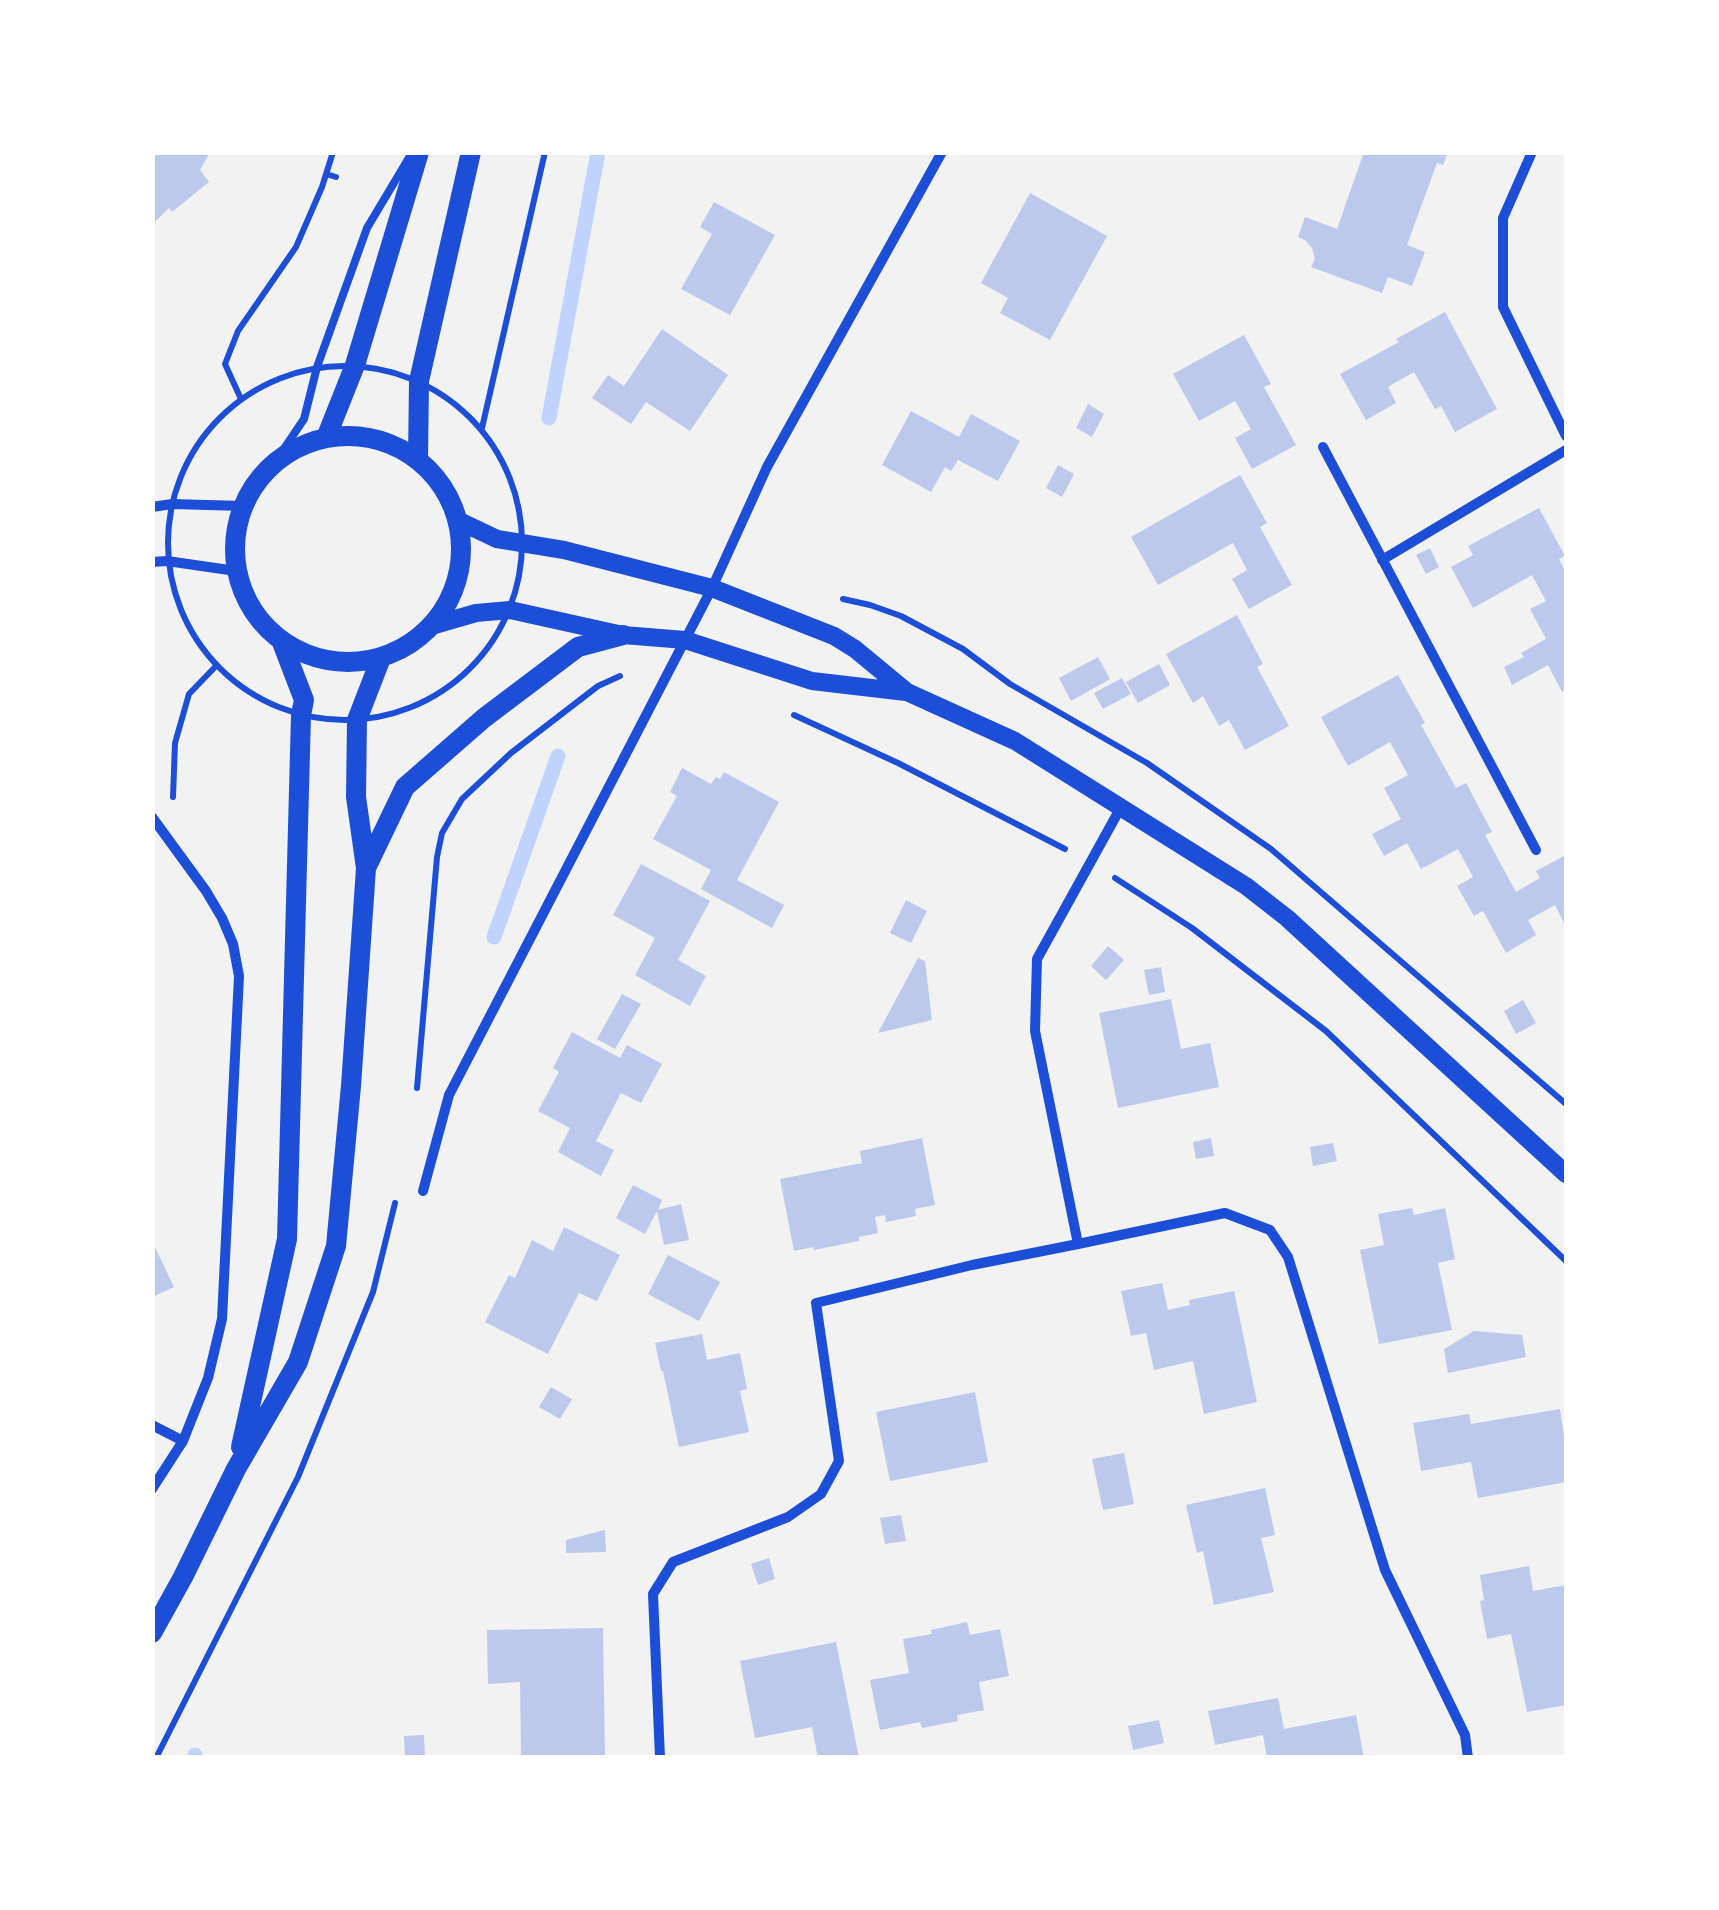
<!DOCTYPE html>
<html>
<head>
<meta charset="utf-8">
<style>
  body { margin:0 }
  #map { position:relative; width:1719px; height:1910px; overflow:hidden; background:#f2f2f2; font-family:"Sofia Sans Condensed",sans-serif }
  canvas { display:block }
  .frame { position:absolute; inset:0; border:155px solid #fff; pointer-events:none }
</style>
</head>
<body>
<div id="map">
<canvas width="1719" height="1910"></canvas>
<div class="frame"></div>
</div>
<script>
const ctx = document.querySelector('canvas').getContext('2d');
ctx.lineJoin = 'round';
const shape = rows => new Path2D(rows.map(r => 'M' + r).join(''));
function trace(path, color, width, dash) { ctx.strokeStyle = color; ctx.lineWidth = width; ctx.lineCap = dash ? 'butt' : 'round'; ctx.setLineDash(dash || []); ctx.stroke(path); }
function paint(path, color) { ctx.fillStyle = color; ctx.fill(path, 'evenodd'); }
const stream = shape([
  [549,418,598,152],
  [494,937,558,756],
  [194,1758,195,1755]
]);
const building = shape([
  [152,152,206,152,208,156,200,170,209,182,172,212,169,208,152,225],
  [1364,152,1448,152,1443,165,1437,163,1407,245,1425,252,1412,286,1388,277,1382,293,1311,267,1315,259,1312,248,1305,240,1298,237,1305,217,1337,229],
  [1030,193,1107,236,1050,340,1000,313,1008,298,981,283],
  [714,202,775,235,730,315,681,289,712,234,700,227],
  [1445,312,1497,409,1455,432,1441,406,1435,409,1414,372,1388,387,1396,403,1366,420,1340,374,1399,342,1396,339],
  [662,329,728,375,690,431,646,402,631,424,592,398,608,375,624,386],
  [1244,335,1271,384,1264,387,1296,445,1252,469,1235,438,1251,429,1235,401,1199,421,1173,374],
  [1088,404,1104,414,1092,437,1076,428],
  [911,411,959,437,971,414,1020,441,998,481,958,460,951,471,945,467,931,492,882,465],
  [1058,465,1074,474,1062,497,1046,488],
  [1240,475,1267,523,1260,527,1292,585,1249,609,1232,579,1247,570,1233,543,1158,585,1131,537],
  [1539,508,1565,556,1559,559,1566,573,1566,689,1562,692,1548,665,1512,685,1504,667,1524,657,1521,653,1546,639,1530,609,1546,601,1532,575,1473,608,1451,567,1473,555,1468,546],
  [1430,548,1439,567,1426,574,1416,555],
  [1237,615,1263,664,1257,667,1289,726,1245,750,1229,720,1219,726,1203,696,1193,703,1166,654],
  [1098,657,1110,679,1071,701,1059,678],
  [1159,664,1170,685,1138,703,1126,682],
  [1398,675,1425,723,1421,725,1456,788,1466,783,1492,832,1485,835,1516,892,1540,878,1536,871,1566,855,1566,927,1555,905,1528,920,1536,935,1506,953,1483,911,1474,916,1457,886,1473,877,1458,849,1421,869,1407,843,1384,856,1372,834,1401,819,1384,788,1408,775,1390,742,1348,766,1321,717],
  [1122,678,1131,694,1103,709,1094,693],
  [682,768,711,784,716,777,720,779,724,772,779,802,737,880,784,905,772,928,701,889,711,870,653,839,677,796,670,792],
  [641,864,710,901,678,960,706,976,690,1006,635,975,655,938,613,915],
  [906,900,927,911,911,943,890,933],
  [1108,946,1124,960,1106,980,1091,966],
  [918,958,925,961,932,1020,878,1033],
  [1161,967,1165,992,1149,995,1144,970],
  [622,994,641,1004,615,1049,597,1039],
  [1171,999,1181,1049,1210,1043,1219,1087,1118,1108,1099,1013],
  [1523,1000,1536,1023,1516,1034,1504,1011],
  [572,1032,620,1058,627,1045,662,1064,641,1103,621,1093,596,1141,614,1150,601,1176,558,1152,570,1128,538,1111,559,1072,553,1068],
  [922,1138,935,1205,915,1209,916,1216,886,1222,885,1215,875,1217,878,1233,859,1237,859,1241,814,1250,813,1247,794,1251,780,1179,862,1163,860,1151],
  [1211,1138,1214,1156,1196,1159,1193,1142],
  [1333,1143,1337,1161,1313,1166,1310,1147],
  [633,1185,662,1200,658,1210,681,1204,689,1240,664,1245,657,1211,645,1234,616,1218],
  [1412,1208,1414,1215,1445,1208,1455,1259,1438,1263,1452,1330,1379,1344,1360,1250,1384,1245,1378,1214],
  [564,1227,620,1255,597,1301,579,1293,548,1354,485,1322,509,1275,515,1278,532,1240,553,1251],
  [152,1241,174,1287,152,1297],
  [668,1255,720,1282,699,1321,648,1294],
  [1162,1283,1168,1310,1190,1305,1189,1300,1234,1291,1257,1402,1204,1414,1193,1361,1154,1370,1146,1333,1131,1336,1121,1291],
  [1474,1331,1522,1335,1526,1357,1448,1373,1444,1349],
  [702,1334,707,1360,740,1353,747,1389,740,1391,749,1432,679,1447,663,1371,661,1371,655,1343],
  [551,1387,572,1399,560,1419,539,1407],
  [975,1392,988,1462,890,1481,876,1412],
  [1560,1409,1566,1449,1566,1482,1478,1498,1471,1462,1421,1471,1413,1423,1469,1414,1471,1424],
  [1124,1453,1134,1504,1103,1510,1092,1459],
  [1265,1488,1275,1535,1261,1538,1274,1592,1214,1605,1203,1551,1197,1553,1186,1505],
  [901,1515,906,1541,885,1544,880,1518],
  [605,1530,606,1552,566,1553,566,1540],
  [769,1558,775,1579,758,1585,751,1564],
  [1529,1566,1533,1591,1566,1585,1566,1705,1527,1712,1511,1634,1487,1639,1480,1601,1484,1600,1480,1575],
  [967,1622,970,1635,1000,1629,1009,1676,979,1682,984,1710,957,1715,958,1721,922,1728,920,1722,880,1730,870,1680,909,1673,903,1639,932,1634,931,1630],
  [603,1628,605,1758,537,1758,537,1755,521,1755,520,1682,488,1684,487,1630],
  [836,1642,859,1758,818,1758,812,1727,755,1738,740,1661],
  [1278,1698,1284,1729,1356,1715,1364,1758,1267,1758,1263,1735,1215,1745,1208,1711],
  [1159,1720,1164,1743,1133,1750,1128,1726],
  [424,1735,425,1758,405,1758,404,1736]
]);
const path = shape([
  [326,174,336,177],
  '168 543a177 177 0 1 1 354 0a177 177 0 1 1-354 0Z',
  [241,399,225,364,238,331,296,247,322,187,333,152],
  [482,428,545,152],
  [843,599,870,605,901,616,963,649,1010,684,1147,763,1271,849,1566,1104],
  [794,715,898,763,1065,849],
  [173,797,175,743,189,694,216,666],
  [1115,878,1192,928,1326,1031,1566,1261],
  [417,1088,437,857,442,833,462,799,511,753,598,686,620,676],
  [156,1758,298,1477,373,1292,395,1203]
]);
const service = shape([
  [275,462,304,419,317,367,367,228,410,156]
]);
const minor = shape([
  [1532,152,1503,218,1503,307,1566,436],
  [1323,447,1536,850],
  [152,507,172,504,243,506],
  [1382,560,1566,450],
  [152,562,167,561,236,571],
  [1121,807,1037,959,1035,1031,1078,1244,1225,1213,1270,1230,1288,1257,1385,1570,1465,1735,1468,1758],
  [152,817,206,891,222,918,233,944,239,976,222,1319,208,1378,183,1441,152,1489],
  [423,1191,449,1095,712,588,767,467,942,152],
  [152,1425,183,1441],
  [660,1758,653,1594,673,1562,788,1517,821,1494,839,1461,816,1303,972,1265,1078,1244]
]);
const tertiary = shape([
  [459,521,497,539,564,550,712,588,834,636,855,649,907,692,1015,741,1246,886,1287,918,1566,1174],
  [431,626,476,613,510,610,623,635,685,640,812,681,906,692]
]);
const secondary = shape([
  '235 549a113 113 0 1 1 226 0a113 113 0 1 1-226 0Z',
  [326,438,355,365,419,152],
  [418,460,419,381,471,152],
  [367,866,405,787,484,718,578,647,623,635],
  [241,1447,287,1239,301,715,304,700,281,640],
  [152,1633,183,1577,236,1469,298,1362,336,1246,351,1086,366,868,356,797,357,720,381,658]
]);
trace(stream, '#bfd3fe', 15);
paint(building, '#bdc9ec');
trace(path, '#1d4ed8', 6);
trace(service, '#1d4ed8', 8);
trace(minor, '#1d4ed8', 10);
trace(tertiary, '#1d4ed8', 18);
trace(secondary, '#1d4ed8', 20);
</script>
</body>
</html>
